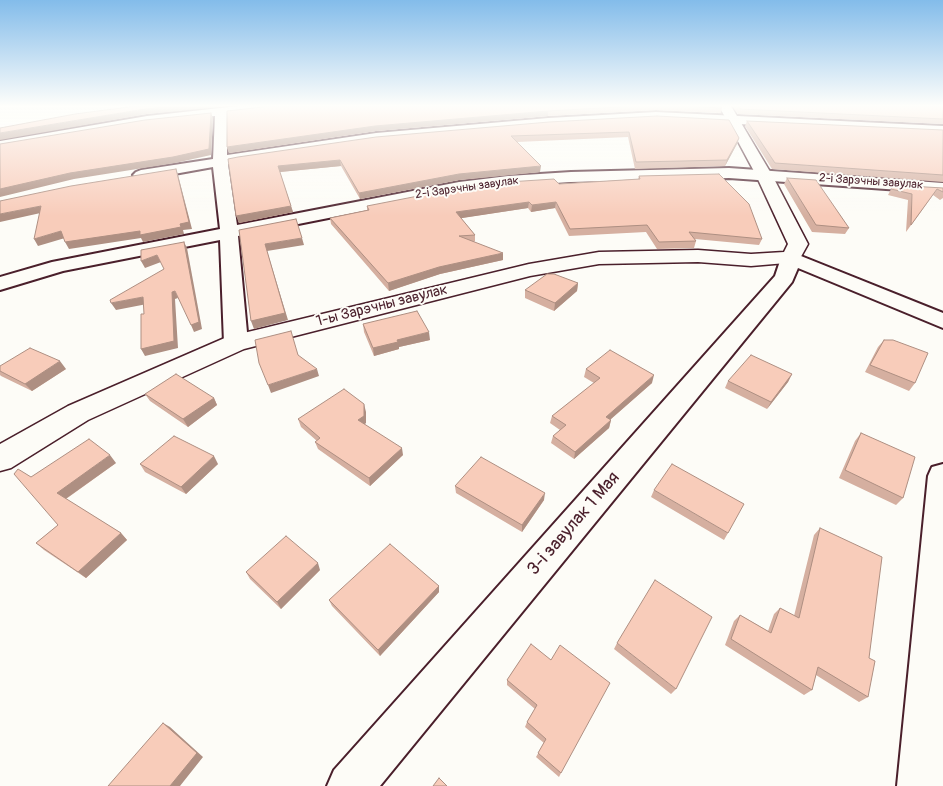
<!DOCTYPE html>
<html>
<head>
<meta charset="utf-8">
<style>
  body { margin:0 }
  canvas { display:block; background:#fdfcf7 }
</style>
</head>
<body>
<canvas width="943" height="786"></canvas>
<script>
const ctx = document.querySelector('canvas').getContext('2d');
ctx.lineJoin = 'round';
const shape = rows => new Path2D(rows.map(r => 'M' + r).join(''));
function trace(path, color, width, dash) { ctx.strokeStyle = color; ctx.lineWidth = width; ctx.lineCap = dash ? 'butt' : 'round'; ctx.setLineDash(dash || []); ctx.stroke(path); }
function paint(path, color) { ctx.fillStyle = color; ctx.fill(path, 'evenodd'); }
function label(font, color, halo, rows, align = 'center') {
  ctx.font = font + ' Pangolin,sans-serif'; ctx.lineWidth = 4; ctx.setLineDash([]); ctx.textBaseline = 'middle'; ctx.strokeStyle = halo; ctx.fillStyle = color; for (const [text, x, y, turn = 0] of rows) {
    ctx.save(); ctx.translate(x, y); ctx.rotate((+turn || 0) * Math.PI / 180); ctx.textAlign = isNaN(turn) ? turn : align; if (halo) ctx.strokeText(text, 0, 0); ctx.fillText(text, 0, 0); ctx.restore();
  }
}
const minor = shape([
  [238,106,277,106,271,110,227,115,227,155,376,133,548,118,656,112,943,126,943,134,656,120,548,126,376,141,239,161,228,164,237,225,459,182,508,176,571,172,729,168,943,183,943,193,729,178,571,182,508,186,459,192,238,236,248,343,244,348,236,351,228,348,224,343,220,240,63,271,0,290,0,277,52,262,220,229,213,167,141,180,136,178,133,175,136,172,141,170,213,159,215,116,147,124,0,149,0,141,147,116,238,106],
  [791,252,943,313,943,328,798,268,792,282,380,786,327,786,334,770,775,276,781,258,784,254,791,252],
  [943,464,943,786,897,786,928,476,932,467,943,464]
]);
const tertiary = shape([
  [719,106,731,106,772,175,808,244,798,262,751,266,698,262,599,264,530,276,244,349,88,420,11,468,0,471,0,444,68,406,227,337,529,264,599,252,698,250,751,254,784,252,788,244,756,175,719,106]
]);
const wall = shape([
  [271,106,721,106,722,108,721,113,656,110,548,116,376,131,229,153,227,147],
  [732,106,943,106,943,124,738,114],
  [747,121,943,130,943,182,772,169,745,126],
  [549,122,739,138,737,144,725,166,635,169,628,137,517,142,540,172,459,180,360,199,341,166,280,172,293,212,239,223,228,159],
  [639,176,762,239,759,245,695,239,696,241,694,248,657,249,646,232,569,236,555,208,531,212,528,208,461,218,475,235,475,241,474,242,503,260,440,274,389,291,331,224,330,218,367,210,367,206,559,184,638,179],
  [787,178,849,228,845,234,812,232,784,184],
  [893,185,943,188,943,198,940,200,933,195,906,232,908,200,888,195],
  [578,283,577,291,554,311,525,298,525,290],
  [363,324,430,340,399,347,399,349,374,356,364,332],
  [884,340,915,383,909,391,865,372,878,347],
  [0,366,66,369,32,391,1,376,0,375],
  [586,369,652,383,610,420,611,420,609,428,574,459,551,443,553,436,560,430,550,423,552,416,594,383,584,377],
  [792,374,788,382,767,409,725,388,728,381],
  [145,394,214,398,217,405,188,427,150,401],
  [366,412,366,423,364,424,403,455,370,486,318,449,315,442,317,441,301,427,298,419],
  [861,433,903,498,896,505,839,478,855,441],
  [116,463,66,499,121,533,127,540,86,578,44,550,36,543,58,525,31,477],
  [140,464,218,464,186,494,145,472],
  [455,486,544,500,522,532,456,493],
  [654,490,728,533,724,540,651,497],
  [820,528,869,658,868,697,859,702,816,675,812,690,804,695,725,645,734,621,740,615,768,631,774,614,780,608,794,616,814,535],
  [320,570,281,609,250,579,246,572],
  [439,586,439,592,380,656,332,606,329,600],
  [617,643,676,689,671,694,614,649],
  [531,644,561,773,559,777,536,757,544,743,525,727,527,722,535,709,507,685,507,680]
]);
const shadedWall = shape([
  [174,106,230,106,147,114,0,140,0,133,145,109],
  [548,111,548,116,376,131,229,153,227,147,375,126],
  [211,113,213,118,211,155,175,163,74,179,0,197,0,189],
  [739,138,737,144,725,166,727,160],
  [340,160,341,166,280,172,278,166],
  [541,166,540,172,459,180,360,199,359,193,459,174],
  [176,169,178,175,192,229,183,230,184,234,143,242,141,238,69,249,65,242],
  [529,202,528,208,456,219,456,212],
  [556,202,555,208,531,212,532,205],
  [41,206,45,212,0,222,0,214],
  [291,206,293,212,239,223,236,216],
  [61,231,65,238,38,246,34,239],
  [302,238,304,245,267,251,288,320,254,329,251,321,265,244],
  [184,242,187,248,202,329,194,332,191,325],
  [503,253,503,260,440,274,389,291,388,283,439,267],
  [157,255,161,262,145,268,141,261],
  [578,283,577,291,554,311,555,303],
  [175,291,178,298,175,299,178,348,145,356,141,349,172,292],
  [143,297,147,304,116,310,111,303],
  [429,332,430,340,399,347,399,349,374,356,373,348,397,340],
  [60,361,66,369,32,391,25,384],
  [317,369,319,376,271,393,268,385],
  [792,374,788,382,767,409,771,402],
  [654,375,652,383,604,425,606,417],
  [214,398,217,405,188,427,183,419],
  [364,404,366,412,366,423,360,428,358,420],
  [611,420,609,428,574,459,575,452],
  [402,448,403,455,370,486,369,478],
  [110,455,116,463,64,500,57,493],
  [214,456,218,464,186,494,181,487],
  [545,493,544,500,522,532,522,525],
  [121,533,127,540,86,578,78,572],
  [318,563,320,570,281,609,277,602],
  [439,586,439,592,380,656,378,650],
  [163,723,170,727,203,757,180,786,170,786]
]);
const building = shape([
  [136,106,174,106,145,109,0,133,0,128,75,114,136,106],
  [271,106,635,106,548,111,375,126,227,147,227,111,271,106],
  [682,106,721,106,722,108,682,106],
  [738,106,943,106,943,119,740,109,738,106],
  [211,113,209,149,173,157,70,173,0,189,0,144,145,120,211,113],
  [657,116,729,120,739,138,727,160,636,162,629,132,511,136,541,166,459,174,359,193,340,160,278,166,291,206,236,216,228,159,238,157,376,137,549,122,657,116],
  [747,121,943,130,943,175,775,163,747,121],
  [176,169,189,222,180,224,181,227,140,235,140,231,65,242,61,231,34,239,41,206,0,214,0,201,71,186,176,169],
  [719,174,749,204,762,239,689,232,696,241,659,242,647,225,570,229,556,202,532,205,529,202,456,212,475,235,459,236,503,253,439,267,388,283,330,218,369,210,367,206,459,188,508,182,554,179,559,184,640,179,639,176,719,174],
  [787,178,816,180,849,228,816,225,787,178],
  [893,185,943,188,943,192,937,189,911,225,912,194,891,189,893,185],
  [296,219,302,238,265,244,285,313,251,321,239,230,296,219],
  [184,242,199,322,191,325,175,291,172,292,174,341,141,349,141,314,144,314,143,297,111,303,110,300,164,269,157,255,141,261,141,250,184,242],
  [547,274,554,274,578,283,555,303,525,290,547,274],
  [417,311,429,332,397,340,398,342,373,348,363,324,417,311],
  [291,331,298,355,317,369,268,385,259,363,255,340,291,331],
  [884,340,893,340,928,353,915,383,870,365,884,340],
  [30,348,60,361,25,384,0,371,0,366,30,348],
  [610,350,654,375,606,417,611,420,575,452,553,436,566,425,552,416,600,378,586,369,610,350],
  [751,355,792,374,771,402,728,381,751,355],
  [176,374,214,398,183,419,145,394,176,374],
  [344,389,364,404,364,416,358,420,402,448,369,478,315,442,320,438,298,419,344,389],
  [861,433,915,457,903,498,845,470,861,433],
  [174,436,214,456,181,487,140,464,174,436],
  [89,439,110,455,57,493,121,533,78,572,36,543,58,525,14,474,18,469,31,477,89,439],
  [481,457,545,493,522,525,455,486,481,457],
  [672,464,744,504,728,533,654,490,672,464],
  [820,528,882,557,869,658,875,661,868,697,818,667,812,690,731,639,740,615,771,633,780,608,799,618,820,528],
  [286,536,318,563,277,602,246,572,286,536],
  [390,544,439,586,378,650,329,600,390,544],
  [655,580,712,617,676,689,617,643,655,580],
  [531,644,551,660,560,645,610,683,561,773,538,753,546,739,527,722,537,705,507,680,531,644],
  [163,723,197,753,170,786,108,786,163,723],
  [439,778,447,786,433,786,439,778]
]);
const farStreetnames = [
  ["2-і Зарэчны завулак",871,182,4],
  ["2-і Зарэчны завулак",467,188,-8]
];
const streetNames = [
  ["1-ы Зарэчны завулак",382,306,-14]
];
const nearStreetnames = [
  ["3-і завулак 1 Мая",574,524,-49]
];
trace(minor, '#4a1f2b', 4);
trace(tertiary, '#4a1f2b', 3);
paint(minor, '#fdfcf7');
paint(tertiary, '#fdfcf7');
paint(wall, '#d5afa0');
paint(shadedWall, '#ae8f82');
paint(building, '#f8ccba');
trace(building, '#ae8f82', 1);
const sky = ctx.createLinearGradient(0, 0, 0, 216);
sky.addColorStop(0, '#83bcea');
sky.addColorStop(0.49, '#fefefb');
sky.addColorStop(1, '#fefefb00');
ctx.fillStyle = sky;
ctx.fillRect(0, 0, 943, 216);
label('12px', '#4a1f2b', '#fdfcf7', farStreetnames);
label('15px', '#4a1f2b', '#fdfcf7', streetNames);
label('18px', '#4a1f2b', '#fdfcf7', nearStreetnames);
</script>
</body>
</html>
